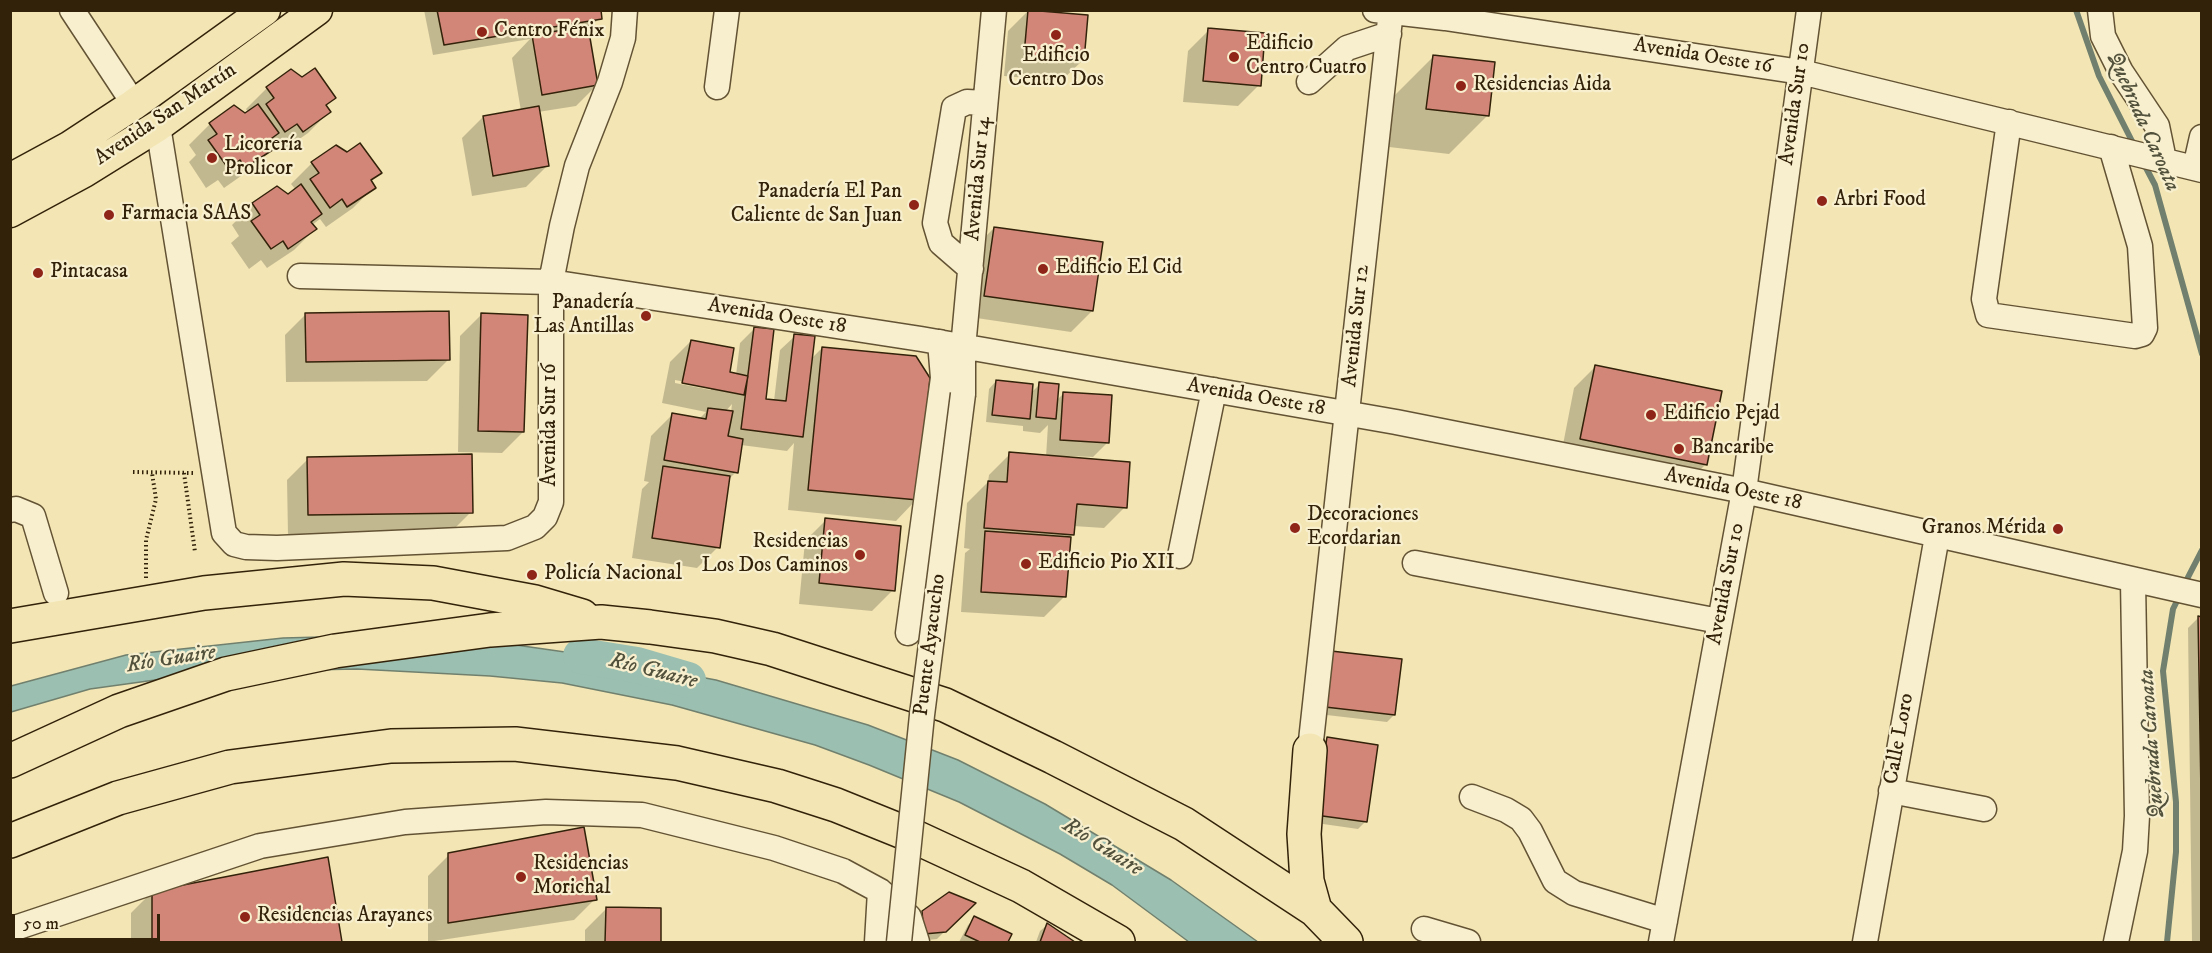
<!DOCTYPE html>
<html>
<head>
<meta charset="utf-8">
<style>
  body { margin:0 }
  #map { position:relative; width:2212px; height:953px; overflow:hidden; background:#f3e6b4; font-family:"IM FELL DW Pica",serif }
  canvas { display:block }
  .frame { position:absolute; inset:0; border:12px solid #33220a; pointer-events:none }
  .scale { position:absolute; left:12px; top:914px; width:148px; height:27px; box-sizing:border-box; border:3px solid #33220a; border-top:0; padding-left:8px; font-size:18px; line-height:21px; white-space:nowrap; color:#33220a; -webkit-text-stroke:4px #f7efce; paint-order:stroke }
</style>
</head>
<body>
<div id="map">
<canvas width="2212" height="953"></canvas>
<div class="frame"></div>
<div class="scale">50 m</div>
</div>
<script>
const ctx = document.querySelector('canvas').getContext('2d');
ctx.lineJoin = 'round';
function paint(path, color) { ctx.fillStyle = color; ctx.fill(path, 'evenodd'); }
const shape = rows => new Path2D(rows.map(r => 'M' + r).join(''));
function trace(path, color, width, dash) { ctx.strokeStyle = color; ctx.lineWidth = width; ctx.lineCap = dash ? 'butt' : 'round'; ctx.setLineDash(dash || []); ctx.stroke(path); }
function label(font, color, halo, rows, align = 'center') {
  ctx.font = font + ' "IM FELL DW Pica",serif'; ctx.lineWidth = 4.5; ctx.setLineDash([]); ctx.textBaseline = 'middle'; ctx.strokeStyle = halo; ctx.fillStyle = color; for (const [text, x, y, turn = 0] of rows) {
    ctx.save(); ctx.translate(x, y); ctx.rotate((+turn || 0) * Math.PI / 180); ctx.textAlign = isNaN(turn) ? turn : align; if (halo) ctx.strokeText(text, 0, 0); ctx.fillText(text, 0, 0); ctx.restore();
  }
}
const water = shape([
  [360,636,481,640,572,653,716,680,868,725,958,760,1045,804,1171,880,1258,942,1189,942,1112,885,1060,854,959,802,869,765,815,745,672,705,562,683,490,676,357,669,213,672,90,689,11,712,11,686,126,655,283,638,360,636]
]);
const shadow = shape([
  [424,10,599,10,600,18,587,30,597,85,576,106,538,112,547,166,526,187,472,196,462,138,483,117,521,111,512,58,530,39,433,55],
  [1029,10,1082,61,1061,81,1004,76,1008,31],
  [1209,30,1259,85,1238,106,1183,102,1188,51],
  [1433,57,1487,116,1449,154,1389,147,1395,95],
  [267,88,334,97,325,107,329,112,308,133,281,152,275,144,251,169,224,188,218,180,206,188,189,162,196,155,189,145,210,124,248,112,246,109],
  [312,163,380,173,370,182,374,187,353,208,326,227,320,219,312,225,315,229,294,250,267,268,261,260,249,269,231,243,239,236,232,225,253,204,277,188,288,196,296,190,291,184],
  [994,228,1092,311,1071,332,963,316,973,249],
  [306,314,448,360,427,381,286,382,285,335],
  [481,315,523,432,502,453,458,452,460,336],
  [754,329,764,400,774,401,780,350,795,336,810,360,822,348,916,500,896,521,788,510,794,443,787,451,741,445,736,472,728,480,718,547,697,568,632,558,642,489,649,482,644,481,651,436,672,415,699,419,706,412,662,403,670,362,691,341,728,373,736,375,740,343],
  [675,380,711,387,711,390,675,383],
  [732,404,731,413,725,412],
  [1595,367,1706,464,1685,485,1560,460,1574,388],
  [996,381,1031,393,1040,384,1056,401,1064,393,1107,443,1093,457,1070,456,1069,459,1125,507,1104,528,1073,526,1073,534,1069,538,1065,596,1044,617,961,612,965,553,970,549,964,548,967,503,988,482,989,475,1010,454,1046,457,1048,425,1040,433,1023,431,1023,426,986,422,989,389],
  [308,459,471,512,450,533,288,535,287,480],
  [826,520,893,590,872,611,799,604,805,541],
  [2198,618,2202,618,2202,942,2192,942,2188,628],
  [1325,659,1394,715,1387,722,1318,714],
  [1327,739,1365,822,1358,829,1309,822,1320,746],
  [449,855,595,899,574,920,428,942,428,876],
  [327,859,341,942,131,942,131,913,152,892],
  [973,903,937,939,918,941,916,920,923,913],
  [606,909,659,910,659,942,585,942,585,930],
  [975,918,1010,935,1007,942,959,942,968,925],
  [1047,925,1072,942,1036,942,1040,931]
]);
const stream = shape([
  [2076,10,2099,76,2135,147],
  [2144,164,2155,185,2202,354],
  [2184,585,2202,550],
  [2167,942,2176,852,2176,802,2163,671,2173,609,2179,597]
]);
const river = shape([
  [581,656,637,665,688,680]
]);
const building = shape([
  [437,10,601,10,602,19,444,45,437,10],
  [1028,10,1088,15,1084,61,1024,55,1028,10],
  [588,26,598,85,542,95,532,35,588,26],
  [1208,28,1265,33,1261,86,1203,81,1208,28],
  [1433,55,1495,62,1489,116,1426,109,1433,55],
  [315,68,336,98,326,105,331,112,303,132,297,124,285,132,266,104,274,98,266,87,291,69,302,77,315,68],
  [258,104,279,133,268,141,274,149,245,168,240,160,228,168,208,140,217,134,209,123,234,105,245,113,258,104],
  [539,106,549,166,493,176,483,116,539,106],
  [360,143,382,173,371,180,376,188,347,207,342,199,330,208,310,179,319,173,311,162,336,145,347,152,360,143],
  [301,184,322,214,311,222,317,229,288,249,283,241,271,249,251,221,260,215,252,203,277,186,288,194,301,184],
  [994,227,1103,242,1093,311,984,296,994,227],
  [449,311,450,360,306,362,305,313,449,311],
  [481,313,528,315,524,432,478,431,481,313],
  [754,327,774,329,766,399,786,401,794,334,815,336,803,437,741,429,754,327],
  [691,340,734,348,730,372,748,376,744,395,682,383,691,340],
  [822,347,916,356,930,378,918,500,808,490,822,347],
  [1595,365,1722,391,1707,465,1580,439,1595,365],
  [996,380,1033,384,1030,419,992,415,996,380],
  [1039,382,1059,384,1056,419,1036,417,1039,382],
  [1063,392,1112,395,1109,443,1060,440,1063,392],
  [708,408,733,411,728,436,743,439,738,473,664,460,672,413,706,419,708,408],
  [1009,452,1130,462,1127,508,1077,504,1074,535,984,528,988,481,1007,482,1009,452],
  [472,454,473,513,308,515,307,457,472,454],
  [663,466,730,476,720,548,652,538,663,466],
  [825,518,901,526,895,591,819,583,825,518],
  [985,531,1071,537,1066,597,981,592,985,531],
  [2198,616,2202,617,2202,853,2198,616],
  [1331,651,1402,659,1395,715,1325,707,1331,651],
  [1327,737,1378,745,1367,822,1315,815,1327,737],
  [584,827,597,900,448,923,448,853,584,827],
  [328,857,342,942,152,942,152,891,328,857],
  [949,892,976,903,946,932,924,934,922,911,949,892],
  [606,907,661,908,661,942,605,942,606,907],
  [974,916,1012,934,1008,942,980,942,965,935,974,916],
  [1047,923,1075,942,1040,942,1047,923]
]);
const path = shape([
  [133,472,194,473],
  [184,473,195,552],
  [146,578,146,540,156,499,152,473]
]);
const minor = shape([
  [72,10,134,104],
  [1375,10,1445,18,1801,72,2202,170],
  [2100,10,2103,36,2121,72,2157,126,2164,160],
  [1309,82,1347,48,1389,34],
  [717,87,727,10],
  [2009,122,1984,299,1988,315,2135,336,2142,334,2145,328,2140,246,2111,147],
  [158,126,224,533,234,544,246,547,277,548,507,538,535,527,545,517,551,502,551,282,562,226,577,166,610,82,623,38,625,10],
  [2195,168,2202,137],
  [971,269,941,243,935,223,954,108,967,102,985,103],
  [300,276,551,282,921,339,1396,422,1744,491,2202,595],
  [963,394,963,348,994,10],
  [10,510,16,509,33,516,56,593],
  [1180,556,1214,390],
  [1415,563,1719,621],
  [908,633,943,378,940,342],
  [1310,750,1391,10],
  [1891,791,1984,809],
  [1472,797,1506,810,1521,819,1530,831,1555,881,1574,893,1665,921],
  [1424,929,1468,942],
  [10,933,18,927,260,846,405,822,546,812,642,815,774,848,843,871,880,891,909,917,917,942],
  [877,942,880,891],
  [1661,942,1744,491,1809,10],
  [1865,942,1937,536],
  [2116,942,2135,851,2137,816,2133,581]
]);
const major = shape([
  [10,179,69,147,133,105,265,10],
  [10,212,84,172,158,126,317,10]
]);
const highway = shape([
  [10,626,204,593,344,579,433,583,535,602,582,616],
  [1310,750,1304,834,1307,881,1315,910],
  [10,761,119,711,226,674,335,651,490,630,601,622,650,627,715,636,772,649,945,705,1053,757,1184,824,1315,910,1346,942],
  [10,841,118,798,230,767,391,746,515,744,677,763,777,786,836,805,913,836,1021,886,1118,942]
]);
const minorBridge = shape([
  [899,942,922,715,963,394]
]);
const markers = [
  [482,32,6,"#8f2418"],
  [1056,35,6,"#8f2418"],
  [1234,57,6,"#8f2418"],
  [1461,86,6,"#8f2418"],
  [212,158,6,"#8f2418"],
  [1822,201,6,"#8f2418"],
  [914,205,6,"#8f2418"],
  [109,215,6,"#8f2418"],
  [1043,269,6,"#8f2418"],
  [38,273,6,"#8f2418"],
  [646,316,6,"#8f2418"],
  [1651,415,6,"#8f2418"],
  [1679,449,6,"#8f2418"],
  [1295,528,6,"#8f2418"],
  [2058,529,6,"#8f2418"],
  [860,555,6,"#8f2418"],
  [1026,564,6,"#8f2418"],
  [532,575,6,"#8f2418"],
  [521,877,6,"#8f2418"],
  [245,917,6,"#8f2418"]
];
const poiNames = [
  ["Centro Fénix",494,32],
  ["Edificio",1246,45],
  ["Centro Cuatro",1246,69],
  ["Edificio",1056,57,"center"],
  ["Centro Dos",1056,81,"center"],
  ["Residencias Aida",1473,86],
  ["Licorería",224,146],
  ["Prolicor",224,170],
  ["Panadería El Pan",902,193,"right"],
  ["Caliente de San Juan",902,217,"right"],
  ["Arbri Food",1834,201],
  ["Farmacia SAAS",121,215],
  ["Edificio El Cid",1055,269],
  ["Pintacasa",50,273],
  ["Panadería",634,304,"right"],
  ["Las Antillas",634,328,"right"],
  ["Edificio Pejad",1663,415],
  ["Bancaribe",1691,449],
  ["Decoraciones",1307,516],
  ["Ecordarian",1307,540],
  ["Granos Mérida",2046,529,"right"],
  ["Residencias",848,543,"right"],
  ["Los Dos Caminos",848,567,"right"],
  ["Edificio Pio XII",1038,564],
  ["Policía Nacional",544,575],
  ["Residencias",533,865],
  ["Morichal",533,889],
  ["Residencias Arayanes",257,917]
];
const streetNames = [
  ["Avenida Oeste 16",1703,57,9],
  ["Avenida Sur 10",1796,104,-82],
  ["Avenida San Martín",166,115,-34],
  ["Avenida Sur 14",979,179,-85],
  ["Avenida Oeste 18",777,317,9],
  ["Avenida Sur 12",1357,326,-84],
  ["Avenida Oeste 18",1256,398,10],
  ["Avenida Sur 16",551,425,-90],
  ["Avenida Oeste 18",1733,490,12],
  ["Avenida Sur 10",1727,584,-79],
  ["Puente Ayacucho",931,645,-83],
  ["Calle Loro",1900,739,-80]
];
const waterNames = [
  ["Quebrada Caroata",2142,122,66],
  ["Río Guaire",171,660,-9],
  ["Río Guaire",653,672,14],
  ["Quebrada Caroata",2153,744,-94],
  ["Río Guaire",1102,848,32]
];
paint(water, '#9bbfb0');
trace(water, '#71806e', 1.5);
paint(shadow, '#0003');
trace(stream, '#71806e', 6);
trace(river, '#9bbfb0', 36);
paint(building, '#d18678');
trace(building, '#33220a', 1.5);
trace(minor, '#635334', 27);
trace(major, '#33220a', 33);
trace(highway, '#33220a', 36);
trace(path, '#33220a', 4, [1.5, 3]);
trace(minor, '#f7efce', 24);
trace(major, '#f3e6b4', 30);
trace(highway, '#f3e6b4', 33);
trace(minorBridge, '#635334', 27, []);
trace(minorBridge, '#f7efce', 24);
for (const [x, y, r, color] of markers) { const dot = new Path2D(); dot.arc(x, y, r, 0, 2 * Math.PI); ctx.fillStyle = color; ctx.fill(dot); trace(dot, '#f7efce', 2); }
label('21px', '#33220a', '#f7efce', poiNames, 'left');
label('21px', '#33220a', '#f7efce', streetNames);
label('italic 22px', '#52513c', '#f7efce', waterNames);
</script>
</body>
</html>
